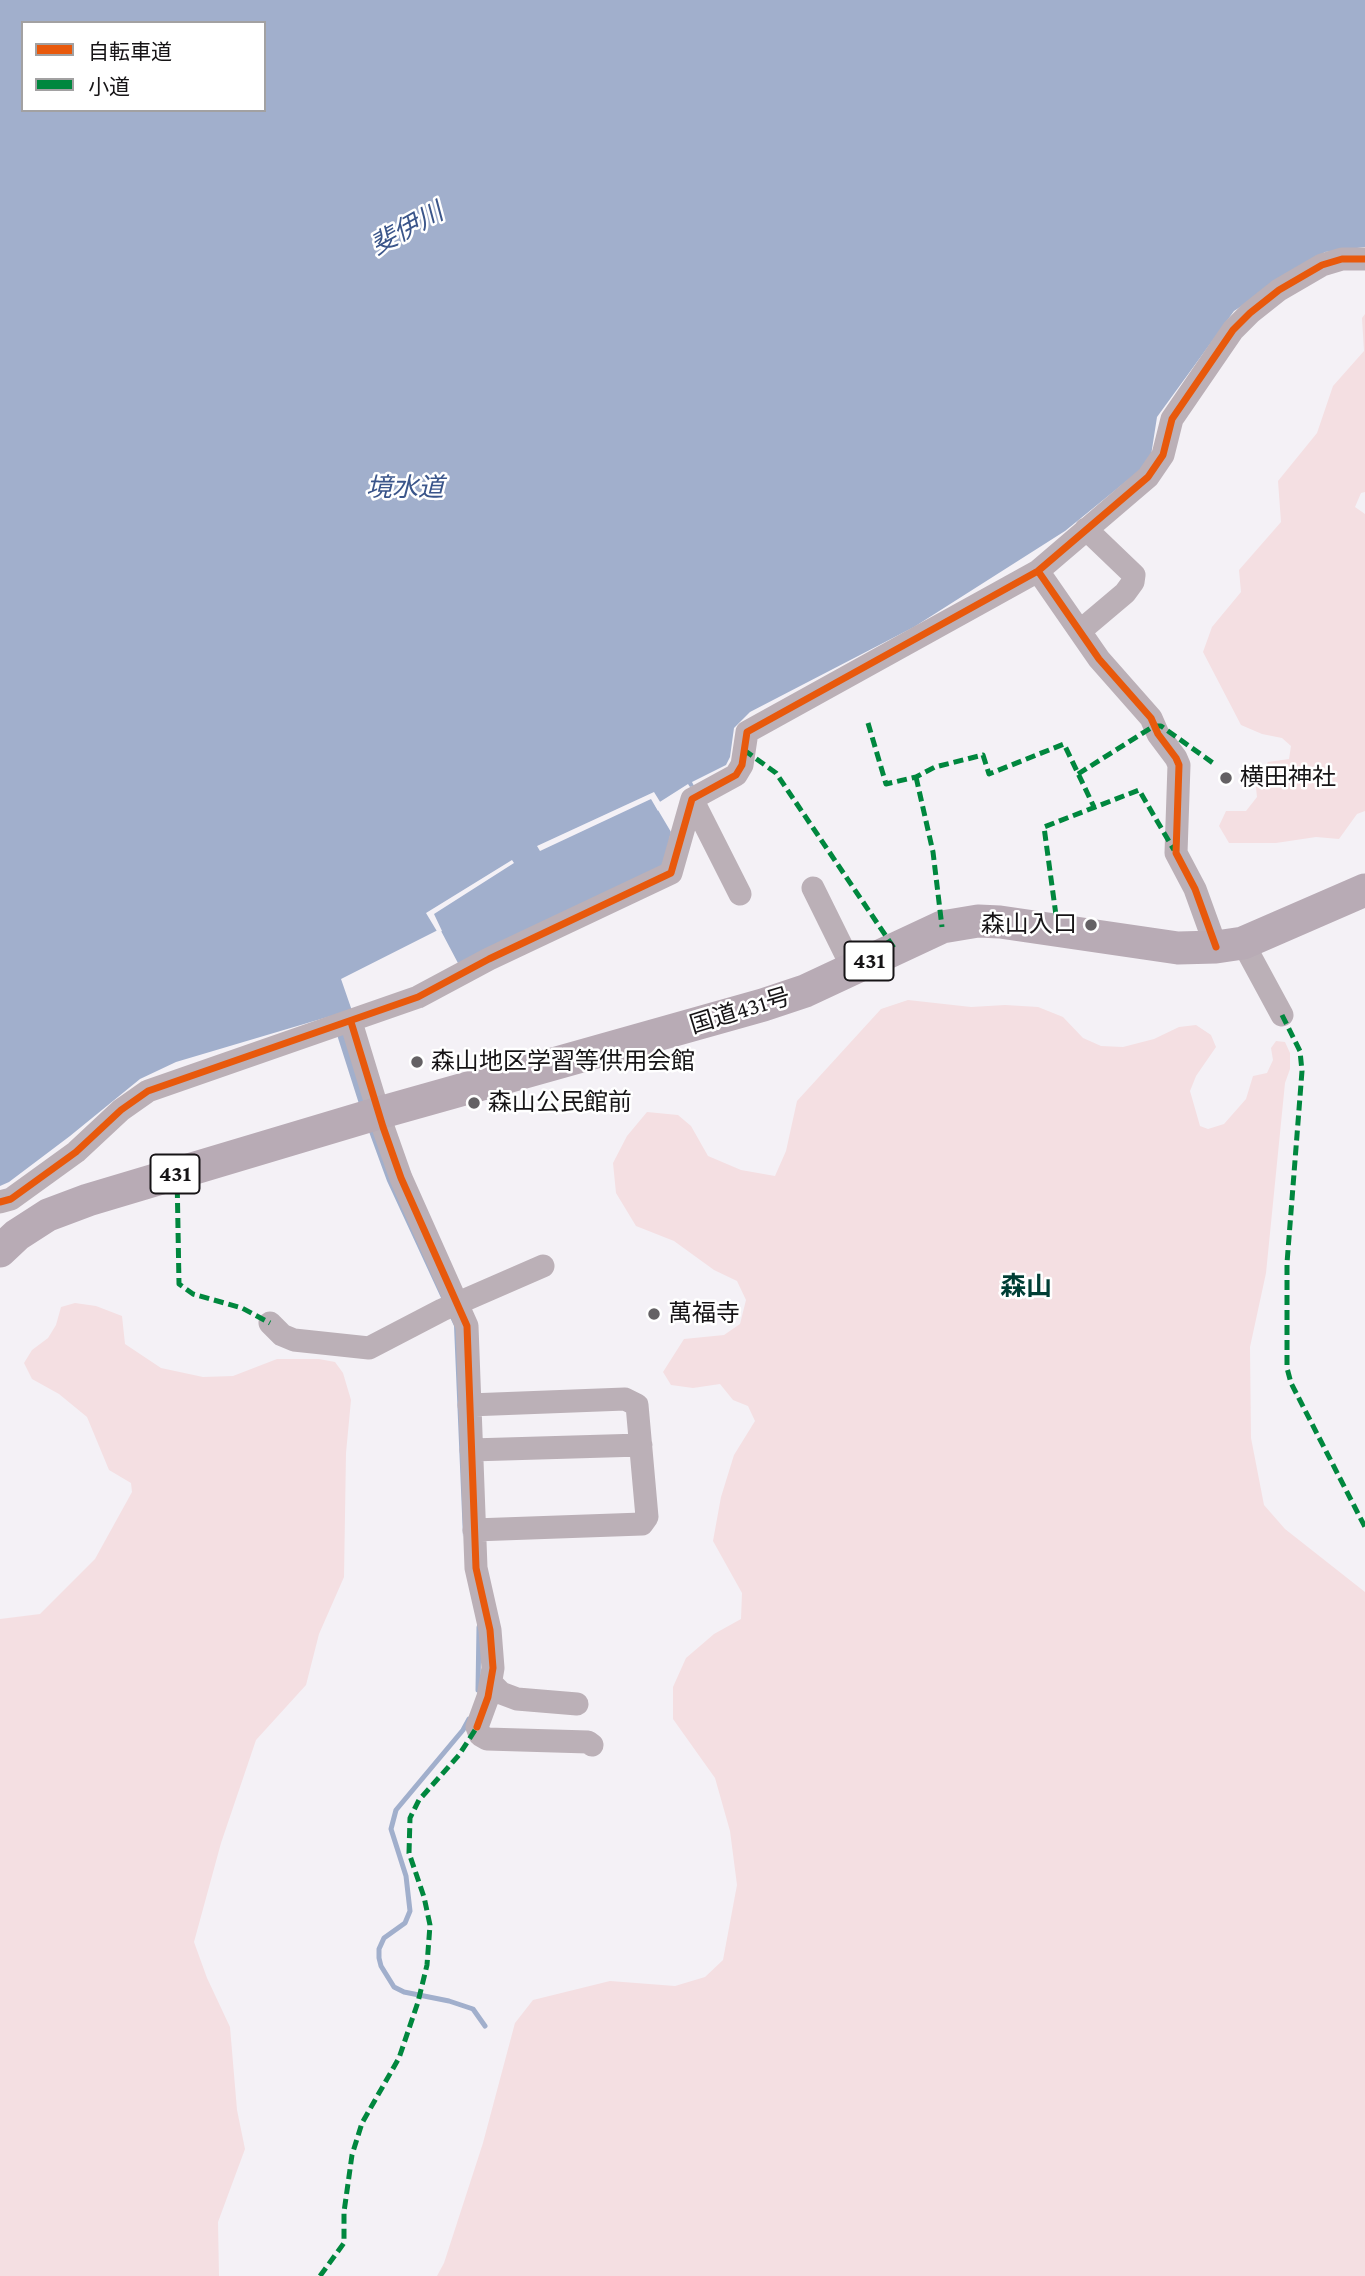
<!DOCTYPE html>
<html>
<head>
<meta charset="utf-8">
<style>
  body { margin:0 }
  #map { position:relative; width:1365px; height:2276px; overflow:hidden; background:#f4f1f6; font-family:"Crimson Pro","Noto Sans JP",serif }
  canvas { display:block }
  .legend { position:absolute; left:21px; top:21px; width:245px; height:91px; box-sizing:border-box; background:#fff; border:2px solid #a2a1a2; margin:0; padding:9px 12px; list-style:none; font-size:21px; color:#161416 }
  .legend li { display:flex; align-items:center; gap:14px; height:35px }
  .legend b { width:35px; border:2px solid #a2a1a2 }
</style>
</head>
<body>
<div id="map">
<canvas width="1365" height="2276"></canvas>
<ul class="legend">
<li><b style="height:9px;background:#e8590c"></b>自転車道</li>
<li><b style="height:9px;background:#00873e"></b>小道</li>
</ul>
</div>
<script>
const ctx = document.querySelector('canvas').getContext('2d');
ctx.lineJoin = 'round';
function paint(path, color) { ctx.fillStyle = color; ctx.fill(path, 'evenodd'); }
const shape = rows => new Path2D(rows.map(r => 'M' + r).join(''));
function trace(path, color, width, dash) { ctx.strokeStyle = color; ctx.lineWidth = width; ctx.lineCap = dash ? 'butt' : 'round'; ctx.setLineDash(dash || []); ctx.stroke(path); }
function label(font, color, halo, rows, align = 'center') {
  ctx.font = font + ' "Crimson Pro","Noto Sans JP",serif'; ctx.lineWidth = 5; ctx.setLineDash([]); ctx.textBaseline = 'middle'; ctx.strokeStyle = halo; ctx.fillStyle = color; for (const [text, x, y, turn = 0] of rows) {
    ctx.save(); ctx.translate(x, y); ctx.rotate((+turn || 0) * Math.PI / 180); ctx.textAlign = isNaN(turn) ? turn : align; if (halo) ctx.strokeText(text, 0, 0); ctx.fillText(text, 0, 0); ctx.restore();
  }
}
const green = shape([
  [1365,314,1365,492,1361,493,1355,507,1365,514,1365,811,1357,814,1339,839,1316,837,1276,843,1229,843,1219,826,1226,811,1246,811,1257,797,1255,779,1268,762,1289,759,1291,746,1282,738,1262,734,1241,725,1203,652,1212,627,1241,592,1239,570,1281,522,1278,481,1317,433,1333,386,1364,351,1362,318],
  [908,1000,971,1007,1005,1005,1038,1007,1063,1017,1083,1038,1101,1046,1123,1047,1154,1039,1179,1027,1196,1025,1211,1035,1216,1047,1196,1076,1190,1091,1200,1126,1208,1129,1224,1124,1246,1099,1253,1076,1267,1073,1273,1060,1271,1048,1276,1041,1285,1042,1290,1053,1290,1069,1285,1083,1266,1273,1250,1347,1251,1438,1264,1505,1285,1529,1365,1592,1365,2276,437,2276,444,2263,483,2143,515,2023,533,2000,610,1981,675,1986,705,1977,723,1960,737,1885,730,1831,715,1778,673,1719,673,1687,686,1658,714,1634,741,1619,742,1593,713,1541,721,1497,734,1455,755,1421,748,1406,733,1400,720,1384,693,1388,671,1385,663,1372,684,1339,724,1335,740,1324,746,1300,737,1281,714,1270,674,1241,636,1226,616,1193,613,1163,627,1136,647,1112,678,1115,691,1126,708,1156,741,1170,775,1176,786,1151,797,1101,881,1009],
  [75,1303,96,1306,122,1316,125,1344,161,1368,203,1377,233,1376,277,1359,319,1359,335,1362,343,1373,351,1400,346,1453,344,1577,319,1634,306,1685,256,1740,221,1843,194,1942,207,1978,230,2027,237,2110,245,2149,218,2222,219,2276,0,2276,0,1619,40,1614,95,1559,132,1492,131,1483,109,1470,87,1417,59,1394,32,1379,24,1363,32,1350,48,1338,56,1325,61,1307]
]);
const water = shape([
  [0,0,1365,0,1365,247,1325,252,1234,311,1157,417,1150,462,1065,531,914,627,750,712,734,728,730,757,726,765,692,782,694,786,690,787,688,784,655,805,671,832,663,865,459,965,440,929,341,979,456,1311,467,1503,463,1537,454,1326,387,1181,360,1107,331,1016,176,1062,140,1079,70,1136,9,1182,0,1186],
  [23,23,264,23,264,110,23,110]
]);
const pier = shape([
  [654,792,662,805,658,811,651,799,540,851,537,846],
  [512,860,514,863,434,914,442,931,438,933,426,913]
]);
const stream = shape([
  [478,1690,479,1627],
  [469,1719,463,1730,396,1810,391,1829,406,1876,410,1911,405,1923,384,1938,379,1949,379,1958,381,1966,394,1987,404,1992,449,2001,473,2009,485,2026]
]);
const minor = shape([
  [1038,571,1099,659,1151,718,1158,734,1176,758,1179,765,1176,853,1195,889,1216,947],
  [1080,631,1125,593,1133,582,1134,575,1086,529],
  [692,799,740,894],
  [813,888,853,969],
  [1243,943,1282,1015],
  [351,1022,383,1127,401,1178,467,1326,476,1568,490,1630,493,1668,488,1697,477,1727,480,1735,487,1739,588,1742,592,1745],
  [0,1202,11,1199,76,1152,121,1110,148,1091,418,997,489,959,671,873,692,799,736,775,742,765,747,732,1038,571,1148,477,1163,455,1172,419,1233,330,1250,313,1279,290,1322,265,1342,259,1365,259],
  [270,1323,282,1335,294,1340,369,1348,442,1310,543,1266],
  [469,1405,625,1399,637,1405,647,1517,642,1524,474,1530],
  [471,1450,641,1445],
  [491,1683,501,1693,517,1699,577,1704]
]);
const highway = shape([
  [0,1251,17,1235,48,1215,88,1200,379,1113,763,1005,805,991,942,927,978,921,1000,922,1178,948,1216,947,1243,943,1365,890]
]);
const quiet = shape([
  [868,723,886,784,916,777,935,767,983,755,989,774,1064,744,1094,807],
  [744,750,776,773,894,948],
  [1078,774,1154,726,1161,726,1213,763],
  [916,777,933,852,942,927],
  [1058,930,1044,827,1139,790,1174,850],
  [1282,1015,1300,1051,1302,1071,1287,1263,1287,1368,1291,1383,1365,1527],
  [177,1173,179,1284,193,1294,242,1308,270,1323],
  [320,2276,344,2243,344,2212,352,2155,362,2123,399,2058,418,2002,427,1965,430,1925,424,1897,409,1853,410,1818,419,1800,459,1755,477,1727]
]);
const cycleway = shape([
  [1038,571,1099,659,1151,718,1158,734,1176,758,1179,765,1176,853,1195,889,1216,947],
  [351,1022,383,1127,401,1178,467,1326,476,1568,490,1630,493,1668,488,1697,477,1727],
  [0,1202,11,1199,76,1152,121,1110,148,1091,418,997,489,959,671,873,692,799,736,775,742,765,747,732,1038,571,1148,477,1163,455,1172,419,1233,330,1250,313,1279,290,1322,265,1342,259,1365,259]
]);
const markers = [
  [1226,778,7,"#646164"],
  [1091,925,7,"#646164"],
  [417,1062,7,"#646164"],
  [474,1103,7,"#646164"],
  [654,1314,7,"#646164"]
];
const shields = [
  [869,961,49],
  [175,1174,49]
];
const shieldNames = [
  ["431",869,961],
  ["431",175,1174]
];
const poiNames = [
  ["横田神社",1240,778],
  ["森山入口",1077,925,"right"],
  ["森山地区学習等供用会館",431,1062],
  ["森山公民館前",488,1103],
  ["萬福寺",668,1314]
];
const streetNames = [
  ["国道431号",740,1011,-17]
];
const waterNames = [
  ["斐伊川",407,229,-29],
  ["境水道",405,488]
];
const neighbourhoodNames = [
  ["森山",1026,1287]
];
paint(green, '#f4dfe2');
paint(water, '#a1afcc');
paint(pier, '#f4f1f6');
trace(stream, '#a1afcc', 5);
trace(minor, '#bbb0b7', 23);
trace(highway, '#b8abb5', 33);
trace(quiet, '#00873e', 5, [10, 5]);
trace(cycleway, '#e8590c', 7);
for (const [x, y, r, color] of markers) { const dot = new Path2D(); dot.arc(x, y, r, 0, 2 * Math.PI); ctx.fillStyle = color; ctx.fill(dot); trace(dot, '#fff', 2.5); }
for (const [x, y, w] of shields) { const box = new Path2D(); box.roundRect(x - w / 2, y - 19.5, w, 39, 5); ctx.fillStyle = '#fff'; ctx.fill(box); trace(box, '#161416', 2); }
label('bold 23px', '#161416', null, shieldNames);
label('24px', '#161416', '#fff', poiNames, 'left');
label('24px', '#161416', '#fff', streetNames);
label('italic 26px', '#3a558a', '#fff', waterNames);
label('bold 26px', '#003e35', '#fff', neighbourhoodNames);
</script>
</body>
</html>
